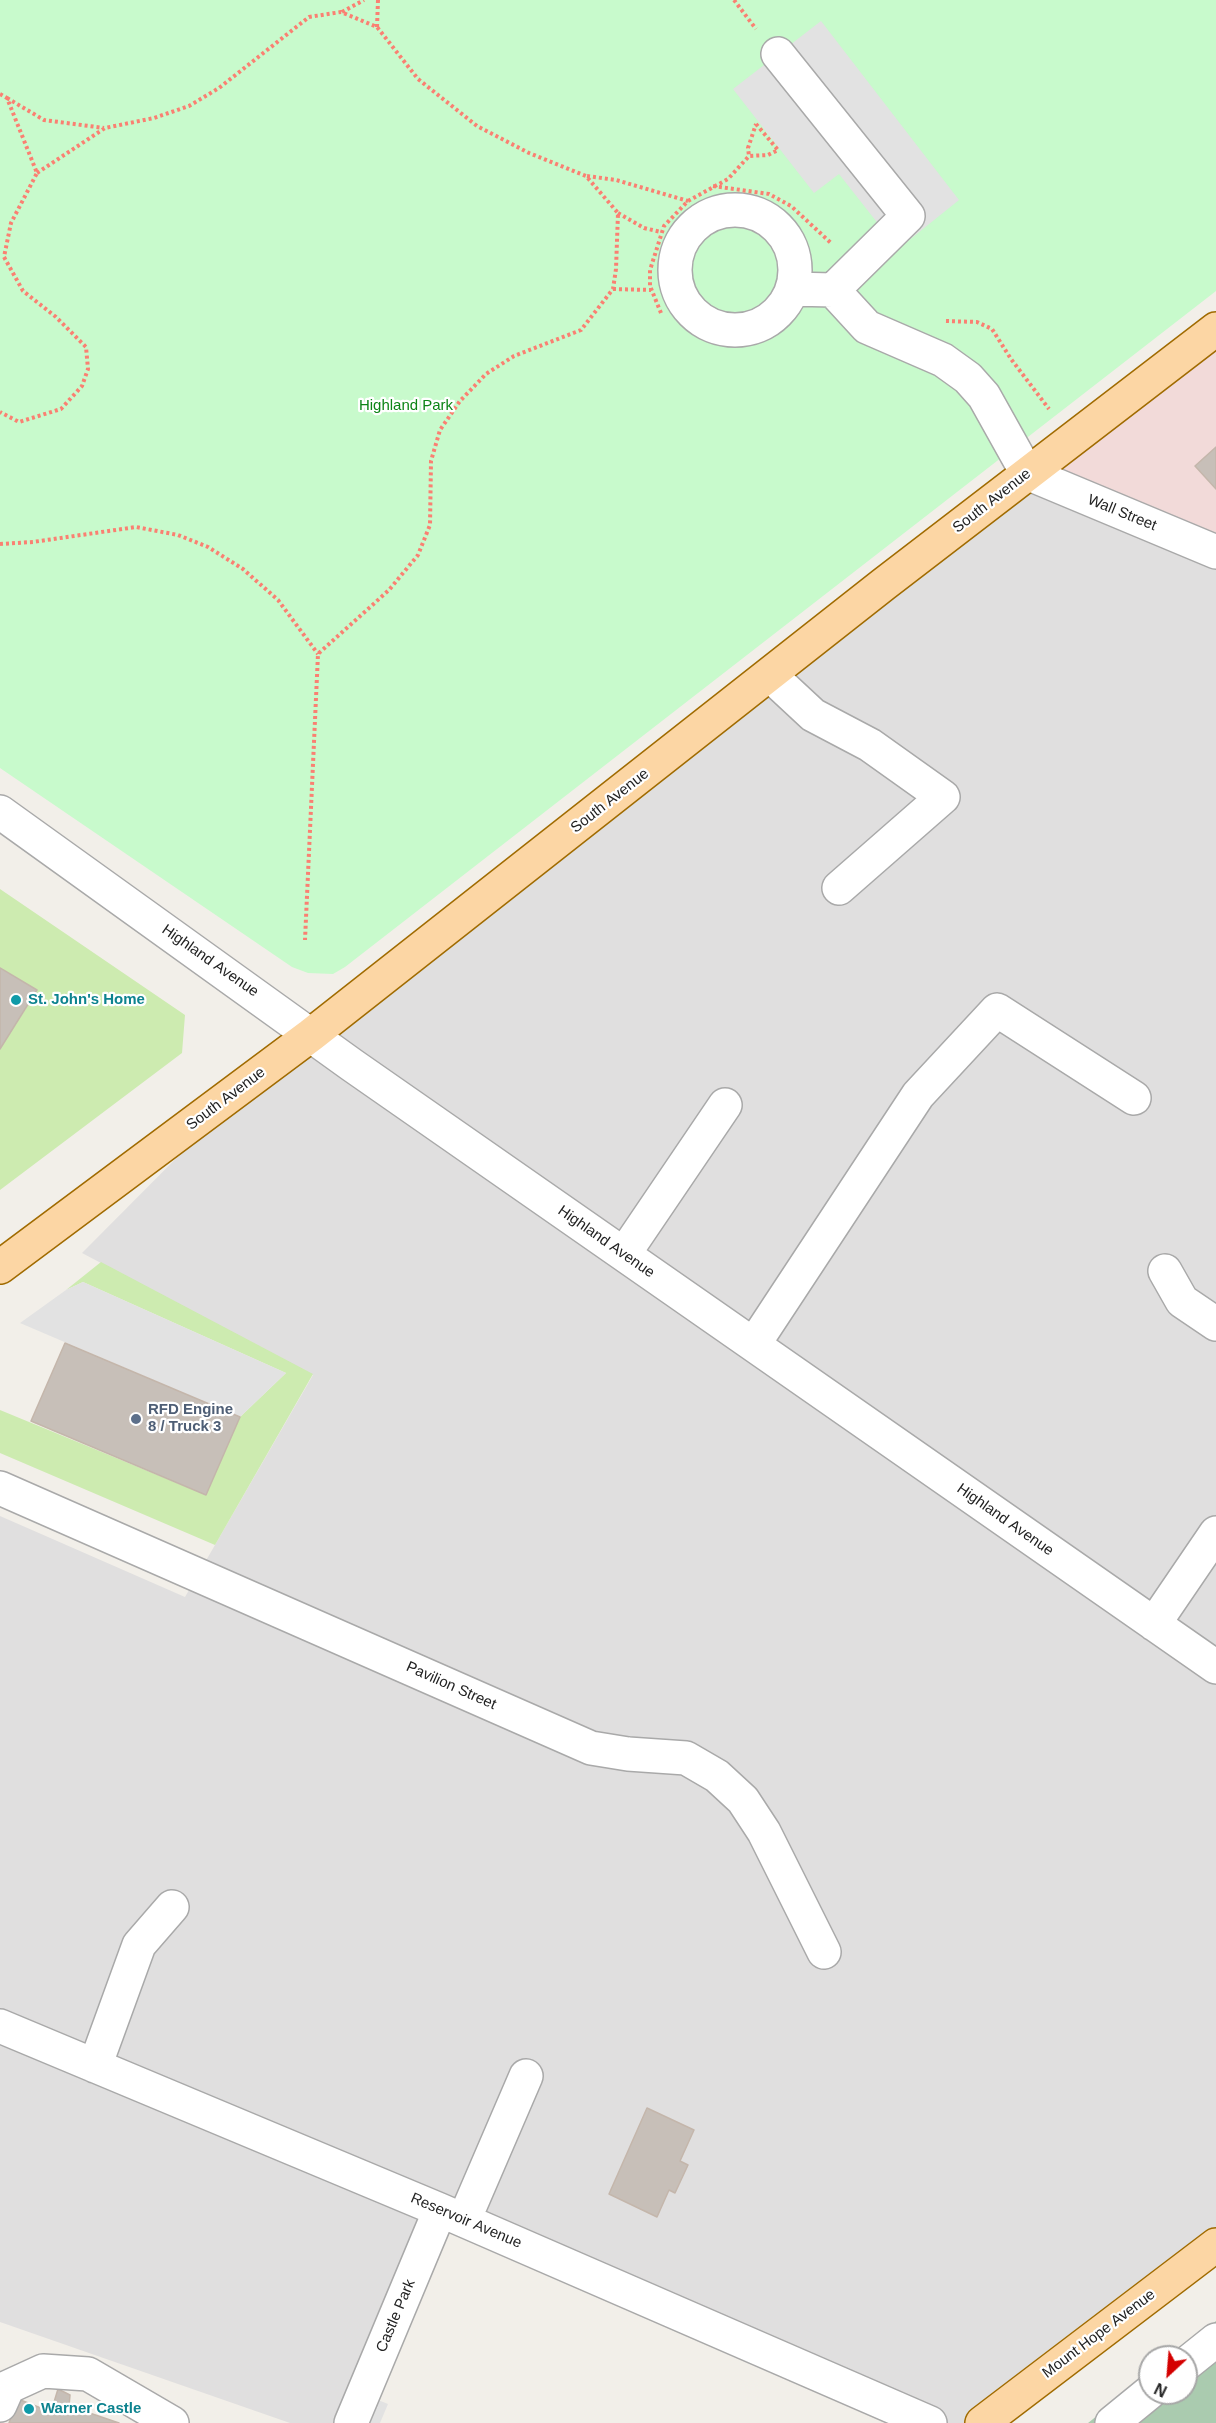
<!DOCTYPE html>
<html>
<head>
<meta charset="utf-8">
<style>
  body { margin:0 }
  #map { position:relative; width:1216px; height:2423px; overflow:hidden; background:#f2efe9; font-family:Arial,sans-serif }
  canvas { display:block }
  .north { position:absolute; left:1138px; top:2345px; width:60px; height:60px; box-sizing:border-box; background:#fff; border:2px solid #a7a7a7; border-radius:50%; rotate:206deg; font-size:16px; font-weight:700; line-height:24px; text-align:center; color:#222 }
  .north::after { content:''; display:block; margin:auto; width:21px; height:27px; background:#d40000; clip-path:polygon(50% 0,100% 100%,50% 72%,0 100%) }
</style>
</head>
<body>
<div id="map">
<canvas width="1216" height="2423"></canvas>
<div class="north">N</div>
</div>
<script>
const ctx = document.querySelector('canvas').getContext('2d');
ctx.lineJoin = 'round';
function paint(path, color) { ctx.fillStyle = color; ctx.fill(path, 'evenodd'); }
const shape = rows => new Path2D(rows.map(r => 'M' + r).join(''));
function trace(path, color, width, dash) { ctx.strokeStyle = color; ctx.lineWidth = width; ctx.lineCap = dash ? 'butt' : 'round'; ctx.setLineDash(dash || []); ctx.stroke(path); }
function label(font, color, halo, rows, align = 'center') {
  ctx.font = font + ' Arial,sans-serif'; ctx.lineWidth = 4.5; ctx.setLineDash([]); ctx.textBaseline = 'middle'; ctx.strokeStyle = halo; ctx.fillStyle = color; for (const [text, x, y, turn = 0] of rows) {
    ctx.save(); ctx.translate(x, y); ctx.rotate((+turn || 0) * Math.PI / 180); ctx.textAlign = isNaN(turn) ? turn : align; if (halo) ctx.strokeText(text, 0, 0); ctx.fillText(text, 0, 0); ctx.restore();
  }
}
const residential = shape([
  [1027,473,1216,552,1216,2245,982,2423,930,2423,441,2210,351,2423,290,2423,0,2322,0,1516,185,1597,313,1375,82,1253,260,1074]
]);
const commercial = shape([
  [1216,329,1216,552,1027,473]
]);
const grass = shape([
  [0,889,185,1015,182,1053,0,1190,0,1049,37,991,0,968],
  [101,1262,313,1374,215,1545,0,1453,0,1410,206,1495,240,1417,286,1373,83,1282,66,1290]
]);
const cemetery = shape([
  [1216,2321,1216,2423,1088,2423,1150,2374,1150,2393,1186,2393,1186,2357,1171,2357]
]);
const park = shape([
  [0,0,1216,0,1216,291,345,967,333,974,308,973,292,967,0,768]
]);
const parking = shape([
  [821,21,959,200,898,249,839,174,814,193,733,89],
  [83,1282,286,1373,240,1417,20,1323,66,1290],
  [363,2394,388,2404,380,2423,351,2423]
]);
const building = shape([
  [1216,447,1216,489,1195,466,1216,447],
  [0,968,37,990,0,1049,0,968],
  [65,1343,240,1417,206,1495,31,1421,65,1343],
  [647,2108,694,2130,680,2161,688,2165,675,2193,669,2190,657,2217,609,2194,647,2108],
  [58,2389,70,2395,69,2406,119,2423,9,2423,18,2399,51,2412,58,2389]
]);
const path = shape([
  [734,0,756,29],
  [342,12,364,0],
  [377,27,378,0],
  [0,94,7,98,37,173,11,223,4,257,23,291,56,317,86,347,88,369,82,386,61,409,19,422,0,412],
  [7,98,44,120,104,128],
  [756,124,778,150,768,155,749,156,748,148,756,124],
  [37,173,105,128,154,118,189,106,219,88,309,17,341,12,377,27,418,79,477,126,529,153,586,176,618,213,616,269,613,289,581,330,514,356,486,374,460,401,440,430,431,461,430,525,418,555,389,590,318,654,305,940],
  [587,176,616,180,688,201],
  [713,186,769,194,791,206,831,243],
  [618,213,644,228,661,232],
  [613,289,651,290],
  [661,313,650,286,650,270,664,226,688,201,728,179,749,156],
  [946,321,977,322,992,329,1011,359,1049,409],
  [0,544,33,542,136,527,178,535,208,547,243,569,278,600,318,654]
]);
const minor = shape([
  [778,54,908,216,833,290],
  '675 270a60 60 0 1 1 120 0a60 60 0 1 1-120 0Z',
  [792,289,833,290,867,327,943,360,968,378,984,396,1027,473,1216,552],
  [770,675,813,715,870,745,943,797,839,888],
  [0,812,352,1065,1216,1667],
  [624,1254,725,1105],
  [1165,1271,1182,1301,1216,1324],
  [754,1344,918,1095,997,1010,1134,1098],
  [0,1488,591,1748,628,1754,686,1758,717,1776,743,1800,764,1832,824,1952],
  [1154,1624,1216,1533],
  [0,2026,440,2210,930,2423],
  [95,2066,139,1945,172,1907],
  [464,2220,526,2076],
  [1186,2364,1216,2340],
  [0,2405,8,2387,43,2371,88,2374,172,2423],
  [351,2423,440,2210],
  [1112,2423,1150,2392]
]);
const major = shape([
  [0,1267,311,1035,884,584,1216,329],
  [982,2423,1216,2245]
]);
const markers = [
  [16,1000,6,"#0f9aa8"],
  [136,1419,6,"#5c6f8a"],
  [29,2409,6,"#0f9aa8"]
];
const parkNames = [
  ["Highland Park",406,406]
];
const streetNames = [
  ["South Avenue",992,501,-38],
  ["Wall Street",1122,513,22],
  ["South Avenue",610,801,-38],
  ["Highland Avenue",210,961,35],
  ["South Avenue",226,1099,-37],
  ["Highland Avenue",606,1242,35],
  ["Highland Avenue",1005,1520,35],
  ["Pavilion Street",451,1686,24],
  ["Reservoir Avenue",466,2221,23],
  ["Castle Park",396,2316,-67],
  ["Mount Hope Avenue",1099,2334,-37]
];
const cultureNames = [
  ["St. John's Home",28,1000],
  ["Warner Castle",41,2409]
];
const serviceNames = [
  ["RFD Engine",148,1410],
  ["8 / Truck 3",148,1427]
];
paint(residential, '#e0dfdf');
paint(commercial, '#f2dad9');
paint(grass, '#cdebb0');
paint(cemetery, '#aacbaf');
paint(park, '#c8facc');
paint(parking, '#e2e2e2');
paint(building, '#c7bfb8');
trace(building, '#c4b6ab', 1.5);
trace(minor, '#a9a9a9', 36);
trace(major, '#a06b00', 36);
trace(path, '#fa8072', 4, [3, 3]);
trace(minor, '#fff', 33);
trace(major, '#fcd6a4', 33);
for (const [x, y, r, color] of markers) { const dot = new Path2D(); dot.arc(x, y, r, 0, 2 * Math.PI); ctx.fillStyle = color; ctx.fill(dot); trace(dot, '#fff', 2); }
label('15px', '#0c8416', '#fff', parkNames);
label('15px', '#222', '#fff', streetNames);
label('bold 15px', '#0d838f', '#fff', cultureNames, 'left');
label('bold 15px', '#4e5e75', '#fff', serviceNames, 'left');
</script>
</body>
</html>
